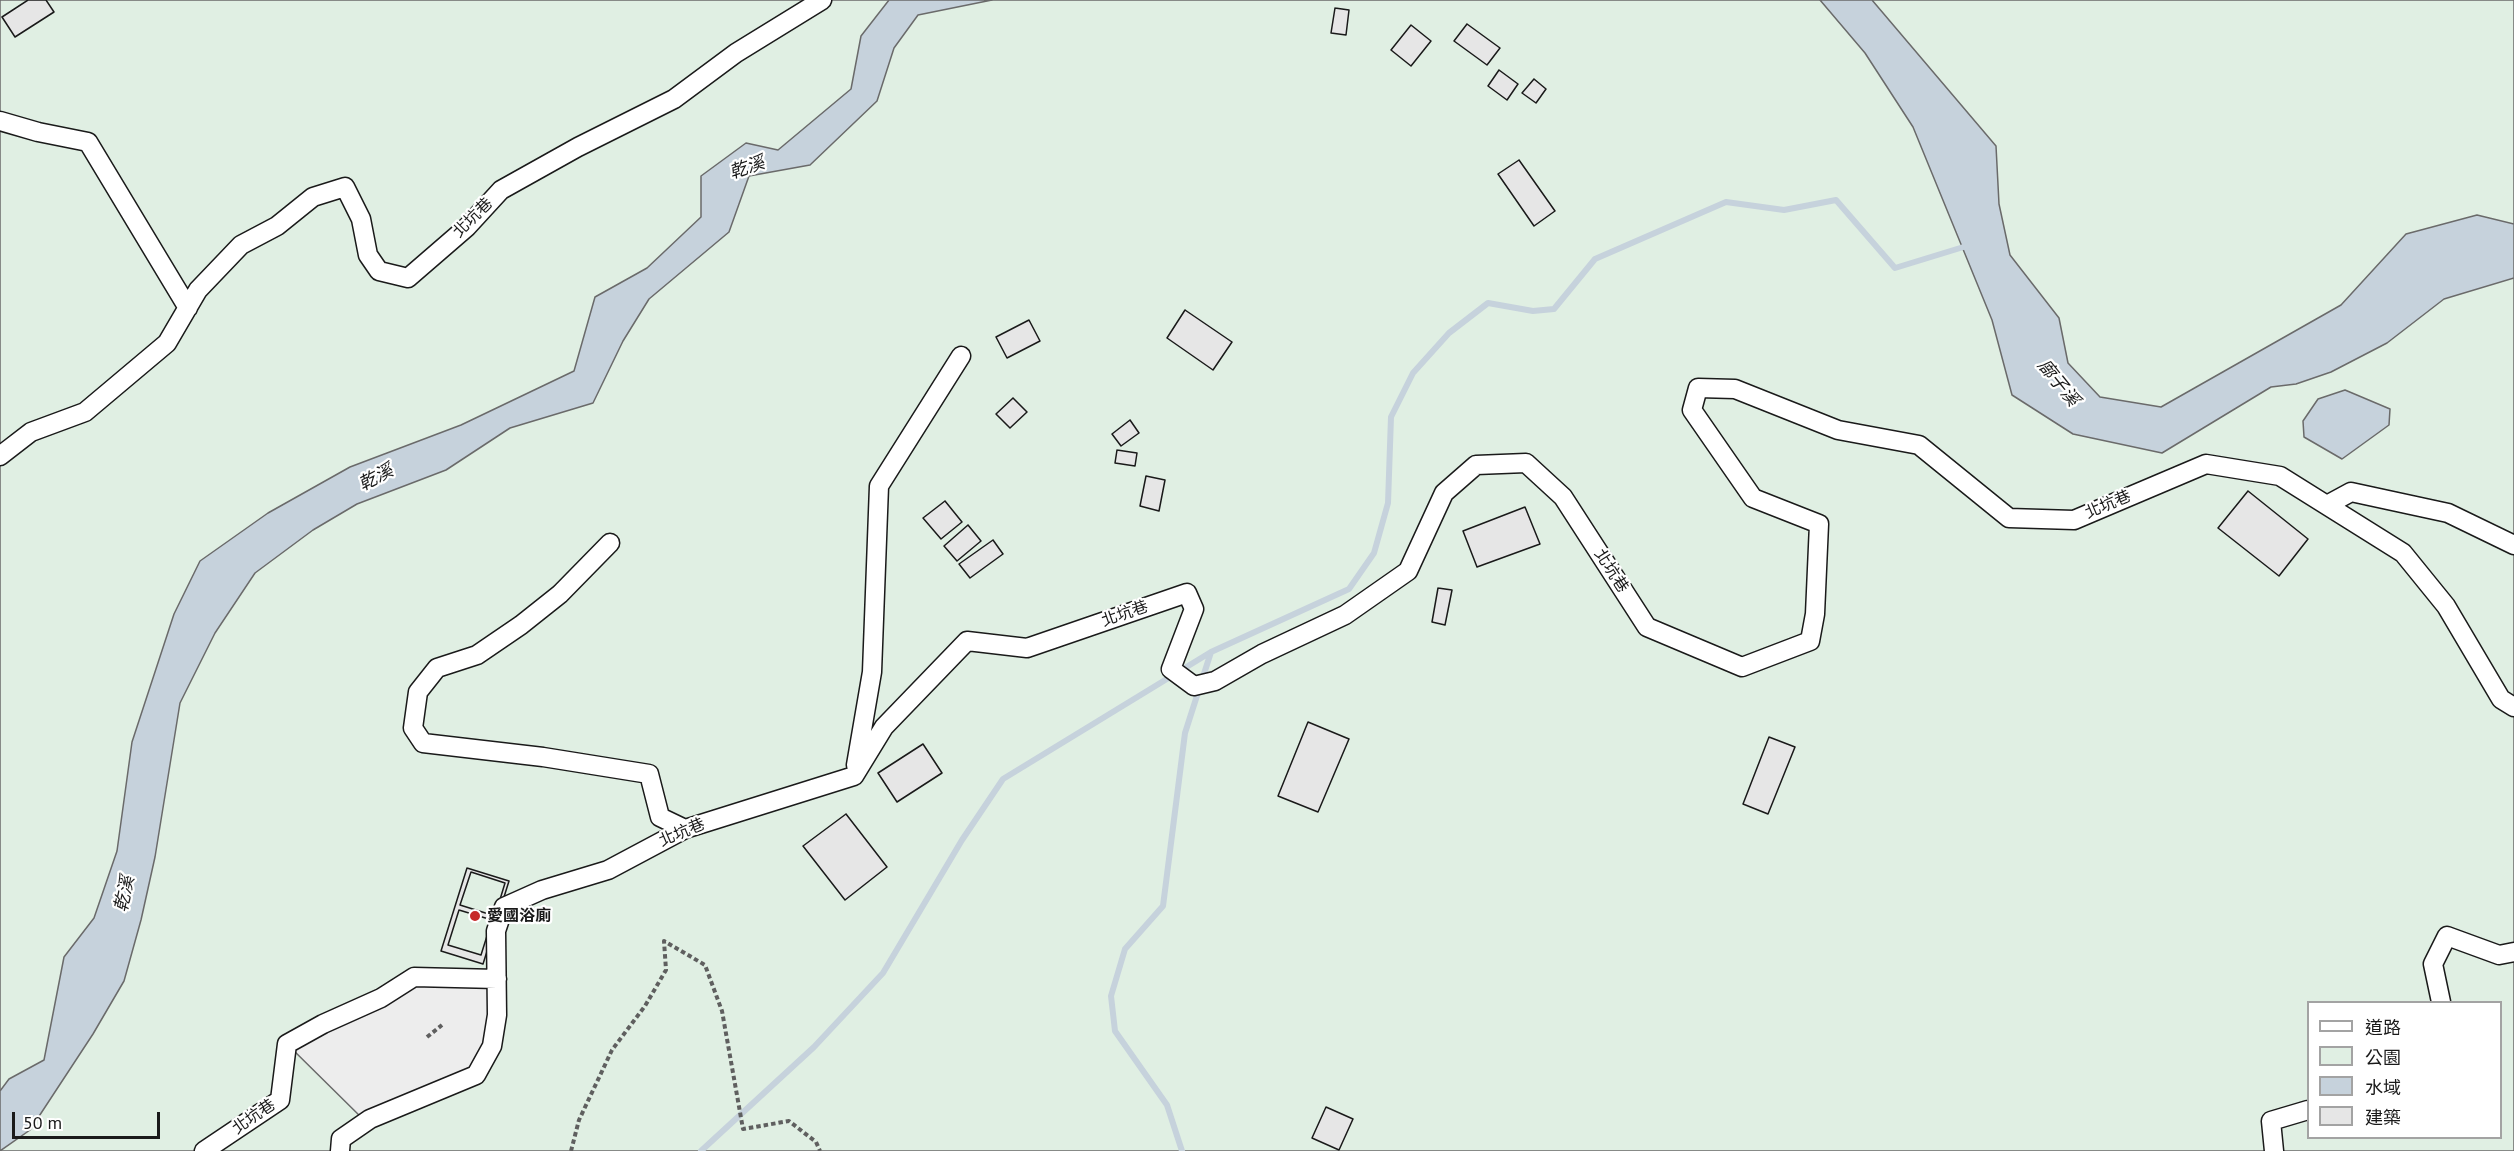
<!DOCTYPE html>
<html>
<head>
<meta charset="utf-8">
<style>
  body { margin:0 }
  #map { position:relative; width:2514px; height:1151px; overflow:hidden; background:#fff; font-family:"PT Sans","Noto Sans TC",sans-serif }
  canvas { display:block }
  .legend { position:absolute; left:2307px; top:1001px; width:195px; height:138px; box-sizing:border-box; background:#fff; border:2px solid #a3a3a3; margin:0; padding:8px 10px; list-style:none; font-size:18px; color:#1a1a1a }
  .legend li { display:flex; align-items:center; gap:12px; height:30px }
  .legend b { width:30px; border:2px solid #a3a3a3 }
  .scale { position:absolute; left:12px; top:1112px; width:148px; height:27px; box-sizing:border-box; border:3px solid #1a1a1a; border-top:0; padding-left:8px; font-size:18px; line-height:21px; white-space:nowrap; color:#1a1a1a; -webkit-text-stroke:4px #fff; paint-order:stroke }
</style>
</head>
<body>
<div id="map">
<canvas width="2514" height="1151"></canvas>
<ul class="legend">
<li><b style="height:8px;background:#fff"></b>道路</li>
<li><b style="height:16px;background:#e0efe3"></b>公園</li>
<li><b style="height:16px;background:#c6d2dc"></b>水域</li>
<li><b style="height:16px;background:#e6e6e6"></b>建築</li>
</ul>
<div class="scale">50 m</div>
</div>
<script>
const ctx = document.querySelector('canvas').getContext('2d');
ctx.lineJoin = 'round';
function paint(path, color) { ctx.fillStyle = color; ctx.fill(path, 'evenodd'); }
const shape = rows => new Path2D(rows.map(r => 'M' + r).join(''));
function trace(path, color, width, dash) { ctx.strokeStyle = color; ctx.lineWidth = width; ctx.lineCap = dash ? 'butt' : 'round'; ctx.setLineDash(dash || []); ctx.stroke(path); }
function label(font, color, halo, rows, align = 'center') {
  ctx.font = font + ' "PT Sans","Noto Sans TC",sans-serif'; ctx.lineWidth = 4.5; ctx.setLineDash([]); ctx.textBaseline = 'middle'; ctx.strokeStyle = halo; ctx.fillStyle = color; for (const [text, x, y, turn = 0] of rows) {
    ctx.save(); ctx.translate(x, y); ctx.rotate((+turn || 0) * Math.PI / 180); ctx.textAlign = isNaN(turn) ? turn : align; if (halo) ctx.strokeText(text, 0, 0); ctx.fillText(text, 0, 0); ctx.restore();
  }
}
const green = shape([
  [0,0,2514,0,2514,1151,0,1151,0,0],
  [2308,1002,2500,1002,2500,1138,2308,1138,2308,1002]
]);
const parking = shape([
  [414,977,497,979,478,1072,366,1122,287,1044,414,977]
]);
const water = shape([
  [889,0,992,0,918,15,894,48,877,101,810,165,749,176,729,232,649,299,623,341,593,403,510,428,446,470,357,504,313,530,255,573,215,633,180,703,155,857,141,920,124,981,93,1034,30,1130,0,1151,0,1091,9,1079,44,1060,64,957,94,918,117,851,132,742,174,614,200,561,268,513,350,467,461,425,574,371,595,297,647,268,701,217,701,176,746,143,778,150,851,89,861,36,889,0],
  [1820,0,1872,0,1996,146,1999,204,2010,255,2059,318,2068,363,2100,397,2161,407,2341,305,2406,234,2477,215,2514,224,2514,278,2444,299,2387,343,2331,372,2296,384,2271,387,2162,453,2073,434,2012,395,1992,320,1913,127,1865,53,1820,0],
  [2345,390,2390,409,2389,425,2342,459,2304,437,2303,421,2318,399,2345,390]
]);
const stream = shape([
  [701,1151,814,1047,883,973,962,840,1003,779,1211,652,1349,589,1374,553,1388,503,1391,417,1413,373,1449,333,1488,303,1533,311,1554,309,1595,259,1726,202,1784,210,1836,200,1895,268,1970,245],
  [1182,1151,1167,1105,1115,1031,1111,996,1125,949,1163,906,1185,733,1211,652]
]);
const building = shape([
  [28,0,46,0,54,12,15,37,2,17,28,0],
  [1335,8,1349,10,1346,35,1331,33,1335,8],
  [1467,24,1500,48,1487,65,1454,41,1467,24],
  [1411,25,1431,41,1411,66,1391,50,1411,25],
  [1499,70,1518,84,1507,100,1488,86,1499,70],
  [1534,79,1546,89,1536,103,1522,93,1534,79],
  [1519,160,1555,211,1534,226,1498,174,1519,160],
  [1185,310,1232,342,1213,370,1167,338,1185,310],
  [1029,320,1040,341,1007,358,996,337,1029,320],
  [1013,398,1027,412,1010,428,996,414,1013,398],
  [1130,420,1139,433,1121,446,1112,434,1130,420],
  [1117,450,1137,453,1135,466,1115,463,1117,450],
  [1146,476,1165,480,1159,511,1140,506,1146,476],
  [2248,491,2308,539,2279,576,2218,528,2248,491],
  [945,501,962,522,941,539,923,518,945,501],
  [1525,507,1540,544,1477,567,1463,531,1525,507],
  [968,525,981,541,957,561,944,546,968,525],
  [993,540,1003,554,970,578,959,564,993,540],
  [1438,588,1452,590,1445,625,1432,622,1438,588],
  [1308,722,1349,739,1318,812,1278,796,1308,722],
  [1769,737,1795,747,1768,814,1743,804,1769,737],
  [923,744,942,773,897,802,878,773,923,744],
  [846,814,887,867,845,900,803,846,846,814],
  [467,868,509,881,483,964,441,951,467,868],
  [471,872,505,883,495,916,460,905,471,872],
  [459,910,492,920,481,955,448,945,459,910],
  [1326,1107,1353,1119,1339,1150,1312,1138,1326,1107]
]);
const path = shape([
  [427,1037,442,1025],
  [571,1151,579,1120,612,1050,645,1006,666,970,664,941,705,965,722,1011,743,1129,789,1121,816,1142,820,1151]
]);
const street = shape([
  [0,121,38,132,88,142,188,308],
  [0,456,31,432,85,412,167,343,198,290,241,245,277,226,313,197,345,187,361,219,368,255,379,271,408,278,467,227,501,190,578,147,674,99,736,53,822,0],
  [2327,505,2351,492,2448,513,2514,545],
  [610,543,560,594,521,625,477,655,437,668,418,692,413,728,423,743,543,757,649,774,660,817,685,829],
  [856,765,872,672,879,486,961,356],
  [2441,1002,2433,964,2447,936,2499,955,2514,952],
  [204,1151,280,1100,287,1044,323,1024,381,998,414,977,497,979],
  [340,1151,341,1139,370,1119,476,1075,492,1046,497,1015,496,931,504,907,542,890,608,870,685,829,854,776,884,727,967,641,1027,648,1187,593,1194,609,1171,669,1194,686,1215,681,1262,654,1345,615,1408,571,1444,493,1476,465,1526,463,1563,497,1647,627,1742,667,1810,641,1815,614,1819,524,1753,498,1692,410,1698,388,1735,389,1838,430,1919,445,2009,518,2074,520,2206,464,2280,476,2403,553,2446,606,2501,699,2514,707],
  [2274,1151,2271,1121,2308,1110]
]);
const markers = [
  [475,916,6,"#c62828"]
];
const streetNames = [
  ["北坑巷",473,218,-45],
  ["北坑巷",2108,505,-23],
  ["北坑巷",1611,571,57],
  ["北坑巷",1125,614,-19],
  ["北坑巷",682,833,-23],
  ["北坑巷",254,1117,-35]
];
const poiNames = [
  ["愛國浴廁",487,916]
];
const waterNames = [
  ["乾溪",747,168,-19],
  ["廍子溪",2058,383,51],
  ["乾溪",376,478,-28],
  ["乾溪",125,894,-78]
];
paint(green, '#e0efe3');
trace(green, '#6a6a6a', 1.5);
paint(parking, '#ededed');
trace(parking, '#6a6a6a', 1.5);
paint(water, '#c6d2dc');
trace(water, '#6a6a6a', 1.5);
trace(stream, '#c6d2dc', 6);
paint(building, '#e6e6e6');
trace(building, '#1a1a1a', 1.5);
trace(street, '#1a1a1a', 21);
trace(path, '#5f5f5f', 4, [4.5, 3]);
trace(street, '#fff', 18);
for (const [x, y, r, color] of markers) { const dot = new Path2D(); dot.arc(x, y, r, 0, 2 * Math.PI); ctx.fillStyle = color; ctx.fill(dot); trace(dot, '#fff', 2); }
label('16px', '#1a1a1a', '#fff', streetNames);
label('bold 16px', '#1a1a1a', '#fff', poiNames, 'left');
label('italic 18px', '#1a1a1a', '#fff', waterNames);
</script>
</body>
</html>
